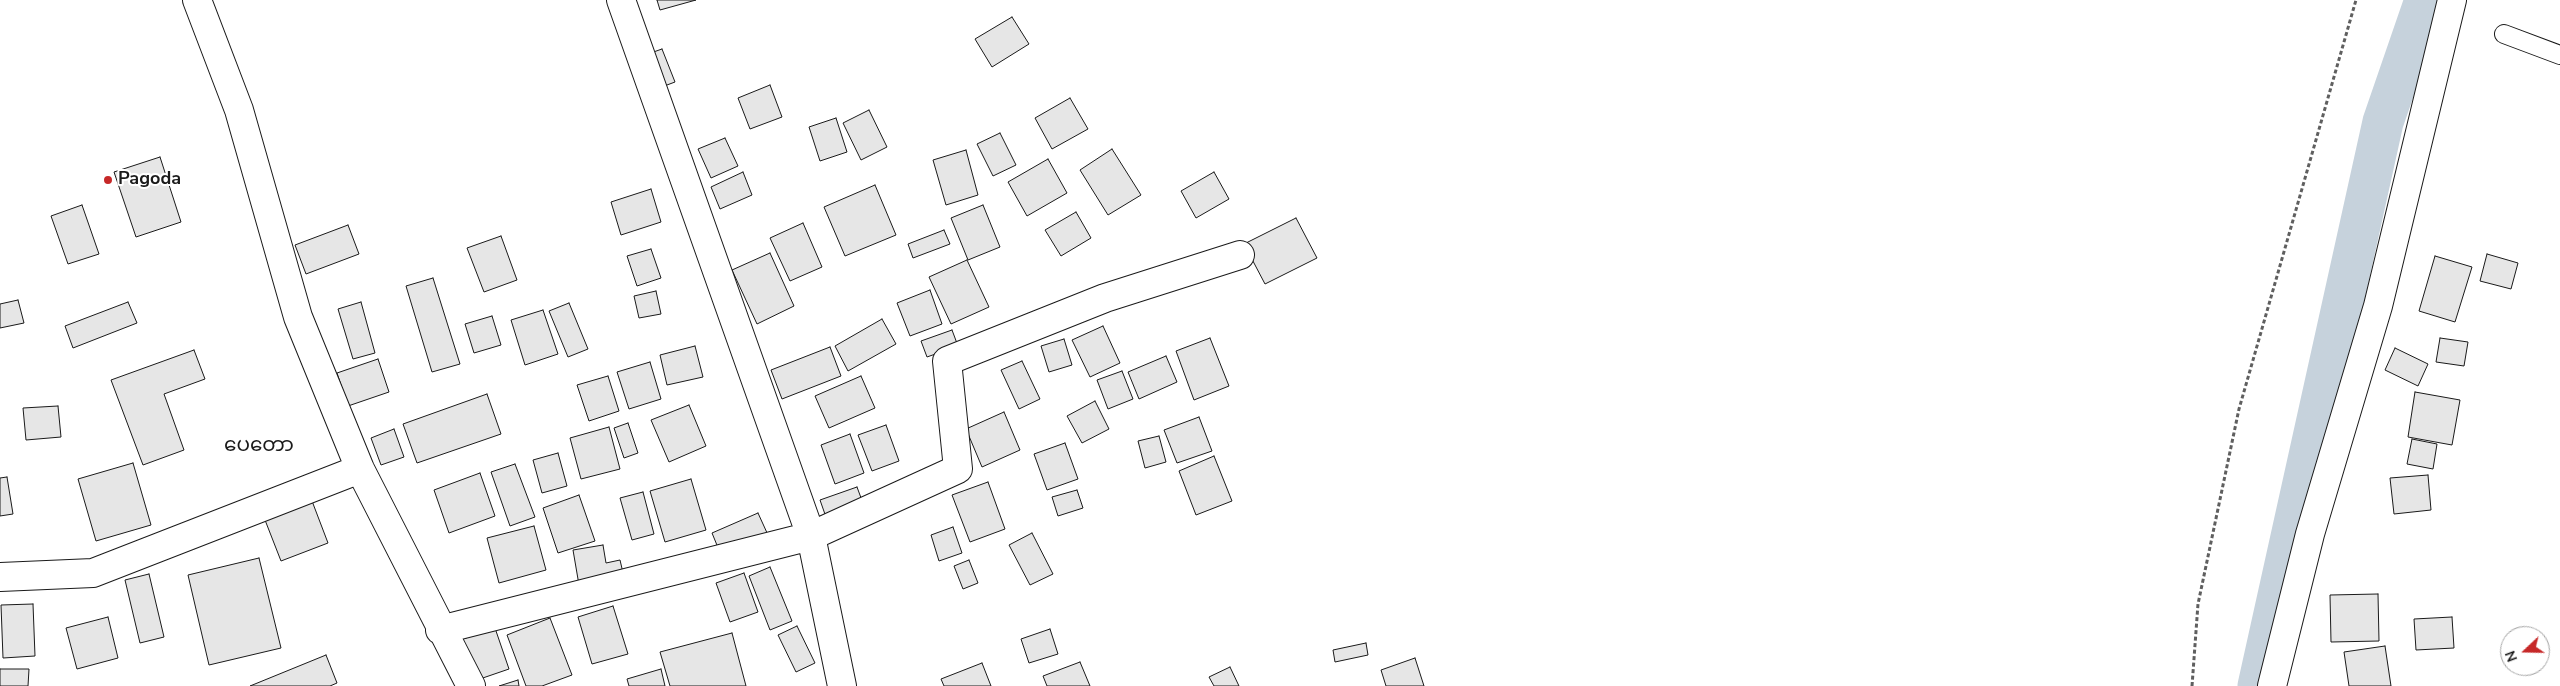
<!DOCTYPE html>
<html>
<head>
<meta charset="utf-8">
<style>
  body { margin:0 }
  #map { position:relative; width:2560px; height:686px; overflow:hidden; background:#fff; font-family:"Nunito Sans",sans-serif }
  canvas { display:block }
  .north { position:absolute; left:2500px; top:626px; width:50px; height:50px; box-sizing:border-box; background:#fff; border:1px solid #a3a3a3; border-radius:50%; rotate:249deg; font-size:14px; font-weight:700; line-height:20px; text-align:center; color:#1a1a1a }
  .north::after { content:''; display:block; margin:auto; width:18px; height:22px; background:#c62828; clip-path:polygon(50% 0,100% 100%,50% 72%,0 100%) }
</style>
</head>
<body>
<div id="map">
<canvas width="2560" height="686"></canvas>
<div class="north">N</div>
</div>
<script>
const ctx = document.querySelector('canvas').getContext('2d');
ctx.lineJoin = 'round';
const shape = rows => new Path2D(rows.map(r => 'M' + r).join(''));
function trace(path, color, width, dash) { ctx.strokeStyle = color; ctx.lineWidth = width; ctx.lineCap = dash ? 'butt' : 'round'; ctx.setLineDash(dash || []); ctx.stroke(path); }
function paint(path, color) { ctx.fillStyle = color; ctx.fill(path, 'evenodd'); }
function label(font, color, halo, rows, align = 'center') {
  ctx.font = font + ' "Nunito Sans","Noto Sans Myanmar",sans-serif'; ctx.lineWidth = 4; ctx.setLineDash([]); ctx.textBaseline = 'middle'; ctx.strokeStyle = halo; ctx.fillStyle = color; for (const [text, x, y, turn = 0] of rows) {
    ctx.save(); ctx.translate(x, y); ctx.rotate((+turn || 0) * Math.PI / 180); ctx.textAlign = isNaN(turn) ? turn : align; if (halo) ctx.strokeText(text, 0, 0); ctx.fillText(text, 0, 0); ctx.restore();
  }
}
const canal = shape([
  [2258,686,2383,122,2425,0]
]);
const building = shape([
  [657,0,696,0,660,10,657,0],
  [1012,17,1029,44,992,67,975,39,1012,17],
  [662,49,675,82,659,88,645,55,662,49],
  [770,85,782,117,750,129,738,98,770,85],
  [1070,98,1088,129,1052,149,1035,118,1070,98],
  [869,110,887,147,861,160,843,123,869,110],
  [836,118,847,152,820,161,809,127,836,118],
  [1000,133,1016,165,993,176,977,144,1000,133],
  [725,138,738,166,711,178,698,149,725,138],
  [1112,149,1141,195,1108,215,1080,170,1112,149],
  [966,150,978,195,946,205,933,160,966,150],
  [160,157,181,222,136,237,114,172,160,157],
  [1048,159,1067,193,1027,216,1008,182,1048,159],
  [743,172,752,195,720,209,711,187,743,172],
  [1214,172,1229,199,1196,218,1181,191,1214,172],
  [875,185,896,235,845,256,824,207,875,185],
  [651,189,661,222,621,235,611,202,651,189],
  [82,205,99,254,68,264,51,216,82,205],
  [983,205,1000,247,968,260,951,218,983,205],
  [1076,212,1091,238,1061,256,1045,230,1076,212],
  [1296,218,1317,258,1265,284,1244,244,1296,218],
  [803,223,822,267,790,281,770,238,803,223],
  [348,225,359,254,306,274,295,245,348,225],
  [944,230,950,244,913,258,908,244,944,230],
  [501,236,517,280,484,292,467,248,501,236],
  [651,249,661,278,637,286,627,256,651,249],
  [770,253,794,306,757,324,732,270,770,253],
  [2487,254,2518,263,2511,289,2480,281,2487,254],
  [2435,256,2472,267,2455,322,2419,311,2435,256],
  [967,260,989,307,951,324,929,277,967,260],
  [433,278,460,364,432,372,406,286,433,278],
  [930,290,942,324,910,336,897,303,930,290],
  [656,291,661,314,639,318,634,296,656,291],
  [18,300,24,323,0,328,0,304,18,300],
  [128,302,137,323,73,348,65,326,128,302],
  [361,302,375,353,353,359,338,309,361,302],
  [569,303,588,349,568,357,549,311,569,303],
  [543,310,558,354,525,365,511,320,543,310],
  [492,316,501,345,474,353,465,324,492,316],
  [882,319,896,344,848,371,835,346,882,319],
  [1103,326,1120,363,1090,377,1072,340,1103,326],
  [952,330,958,346,927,357,921,341,952,330],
  [1210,338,1229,386,1194,400,1176,351,1210,338],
  [2440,338,2468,342,2464,366,2436,362,2440,338],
  [1064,339,1072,365,1049,372,1041,346,1064,339],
  [695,346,703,377,667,385,660,355,695,346],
  [830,347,841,376,782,399,771,370,830,347],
  [2395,348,2428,364,2418,386,2385,370,2395,348],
  [194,350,205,379,164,394,184,450,143,465,111,380,194,350],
  [1166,356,1177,382,1139,399,1128,372,1166,356],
  [378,359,389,392,348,406,337,373,378,359],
  [1022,361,1040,399,1019,409,1001,370,1022,361],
  [650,362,661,399,629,409,617,372,650,362],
  [1122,371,1133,399,1108,409,1097,380,1122,371],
  [608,376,619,411,589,421,577,385,608,376],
  [861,376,875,408,829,428,815,396,861,376],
  [2415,392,2460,400,2452,445,2408,437,2415,392],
  [487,394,501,434,417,463,403,424,487,394],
  [1095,401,1109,429,1082,443,1067,416,1095,401],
  [689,405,706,446,669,462,651,420,689,405],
  [58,406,61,437,26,440,23,408,58,406],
  [1004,412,1020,450,982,467,966,429,1004,412],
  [1199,417,1212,451,1177,463,1164,430,1199,417],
  [628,423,638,453,624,458,614,428,628,423],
  [886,425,899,461,872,471,858,435,886,425],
  [609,427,620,469,581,479,570,438,609,427],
  [394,429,404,457,381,465,371,438,394,429],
  [850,434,864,473,835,484,821,445,850,434],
  [1159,436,1166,462,1145,468,1138,441,1159,436],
  [2412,439,2437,444,2433,469,2407,464,2412,439],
  [1065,443,1078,479,1047,490,1034,454,1065,443],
  [558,453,567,486,542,493,533,460,558,453],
  [1214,456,1232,501,1196,515,1179,471,1214,456],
  [133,463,151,525,96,541,78,479,133,463],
  [515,464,535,517,510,526,491,472,515,464],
  [480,473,495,516,449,533,434,490,480,473],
  [2428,475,2431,510,2394,514,2390,478,2428,475],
  [7,477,13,514,0,516,0,478,7,477],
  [691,479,706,530,665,542,650,491,691,479],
  [988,482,1005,529,970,542,952,495,988,482],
  [857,487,864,506,827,520,820,500,857,487],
  [1077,490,1083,508,1058,516,1052,497,1077,490],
  [643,492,654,534,632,540,620,498,643,492],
  [579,495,595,541,558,553,543,508,579,495],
  [312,501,328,543,281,561,265,520,312,501],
  [758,513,768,535,721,555,712,533,758,513],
  [534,526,546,570,499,583,487,538,534,526],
  [953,527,962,553,939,561,931,535,953,527],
  [1032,533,1053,574,1030,585,1009,545,1032,533],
  [603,545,606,563,620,560,624,577,579,585,573,550,603,545],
  [259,558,281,648,209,665,188,575,259,558],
  [969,560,978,583,963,589,954,566,969,560],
  [770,567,792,621,770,630,749,576,770,567],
  [744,573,758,612,730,622,716,583,744,573],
  [149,574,164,637,140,643,125,580,149,574],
  [2378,594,2379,641,2331,642,2330,595,2378,594],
  [33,604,35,656,3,658,1,605,33,604],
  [613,606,628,654,592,664,578,617,613,606],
  [108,617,118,658,77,669,66,628,108,617],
  [2452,617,2454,648,2416,650,2414,619,2452,617],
  [550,618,572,675,542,686,526,686,507,635,550,618],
  [797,626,815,663,796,672,778,635,797,626],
  [495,628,509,669,474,681,460,640,495,628],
  [1050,629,1058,654,1029,663,1021,639,1050,629],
  [732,633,746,686,670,686,660,652,732,633],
  [1366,643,1368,655,1335,662,1333,650,1366,643],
  [2385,646,2391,686,2349,686,2344,652,2385,646],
  [326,655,337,683,330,686,250,686,326,655],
  [1415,658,1424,686,1386,686,1381,670,1415,658],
  [1080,662,1090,686,1047,686,1043,676,1080,662],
  [982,663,991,686,944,686,941,679,982,663],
  [1230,667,1239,686,1214,686,1209,677,1230,667],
  [0,669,29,669,28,686,0,686,0,669],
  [661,669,665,686,629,686,627,679,661,669],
  [518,680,519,686,499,686,518,680]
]);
const path = shape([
  [2192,686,2198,604,2239,409,2356,0]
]);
const service = shape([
  [2504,34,2560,55]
]);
const minor = shape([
  [197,0,239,110,298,317,360,469,471,686],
  [621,0,811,536,842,686],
  [0,577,93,573,360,469],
  [440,630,811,536,958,469,947,361,1105,298,1240,255],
  [2272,686,2310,534,2378,306,2452,0]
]);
const markers = [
  [108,180,5,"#c62828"]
];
const poiNames = [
  ["Pagoda",118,180]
];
const quarterNames = [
  ["ပေတော",259,446]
];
trace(canal, '#c6d2dc', 41);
paint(building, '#e6e6e6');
trace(building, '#1a1a1a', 1);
trace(service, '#1a1a1a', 20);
trace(minor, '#1a1a1a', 30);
trace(path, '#5f5f5f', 3, [4, 2.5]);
trace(service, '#fff', 18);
trace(minor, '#fff', 28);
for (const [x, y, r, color] of markers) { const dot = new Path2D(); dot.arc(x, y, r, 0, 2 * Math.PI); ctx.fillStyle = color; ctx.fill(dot); trace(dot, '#fff', 2); }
label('bold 18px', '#1a1a1a', '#fff', poiNames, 'left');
label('20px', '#1a1a1a', '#fff', quarterNames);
</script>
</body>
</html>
